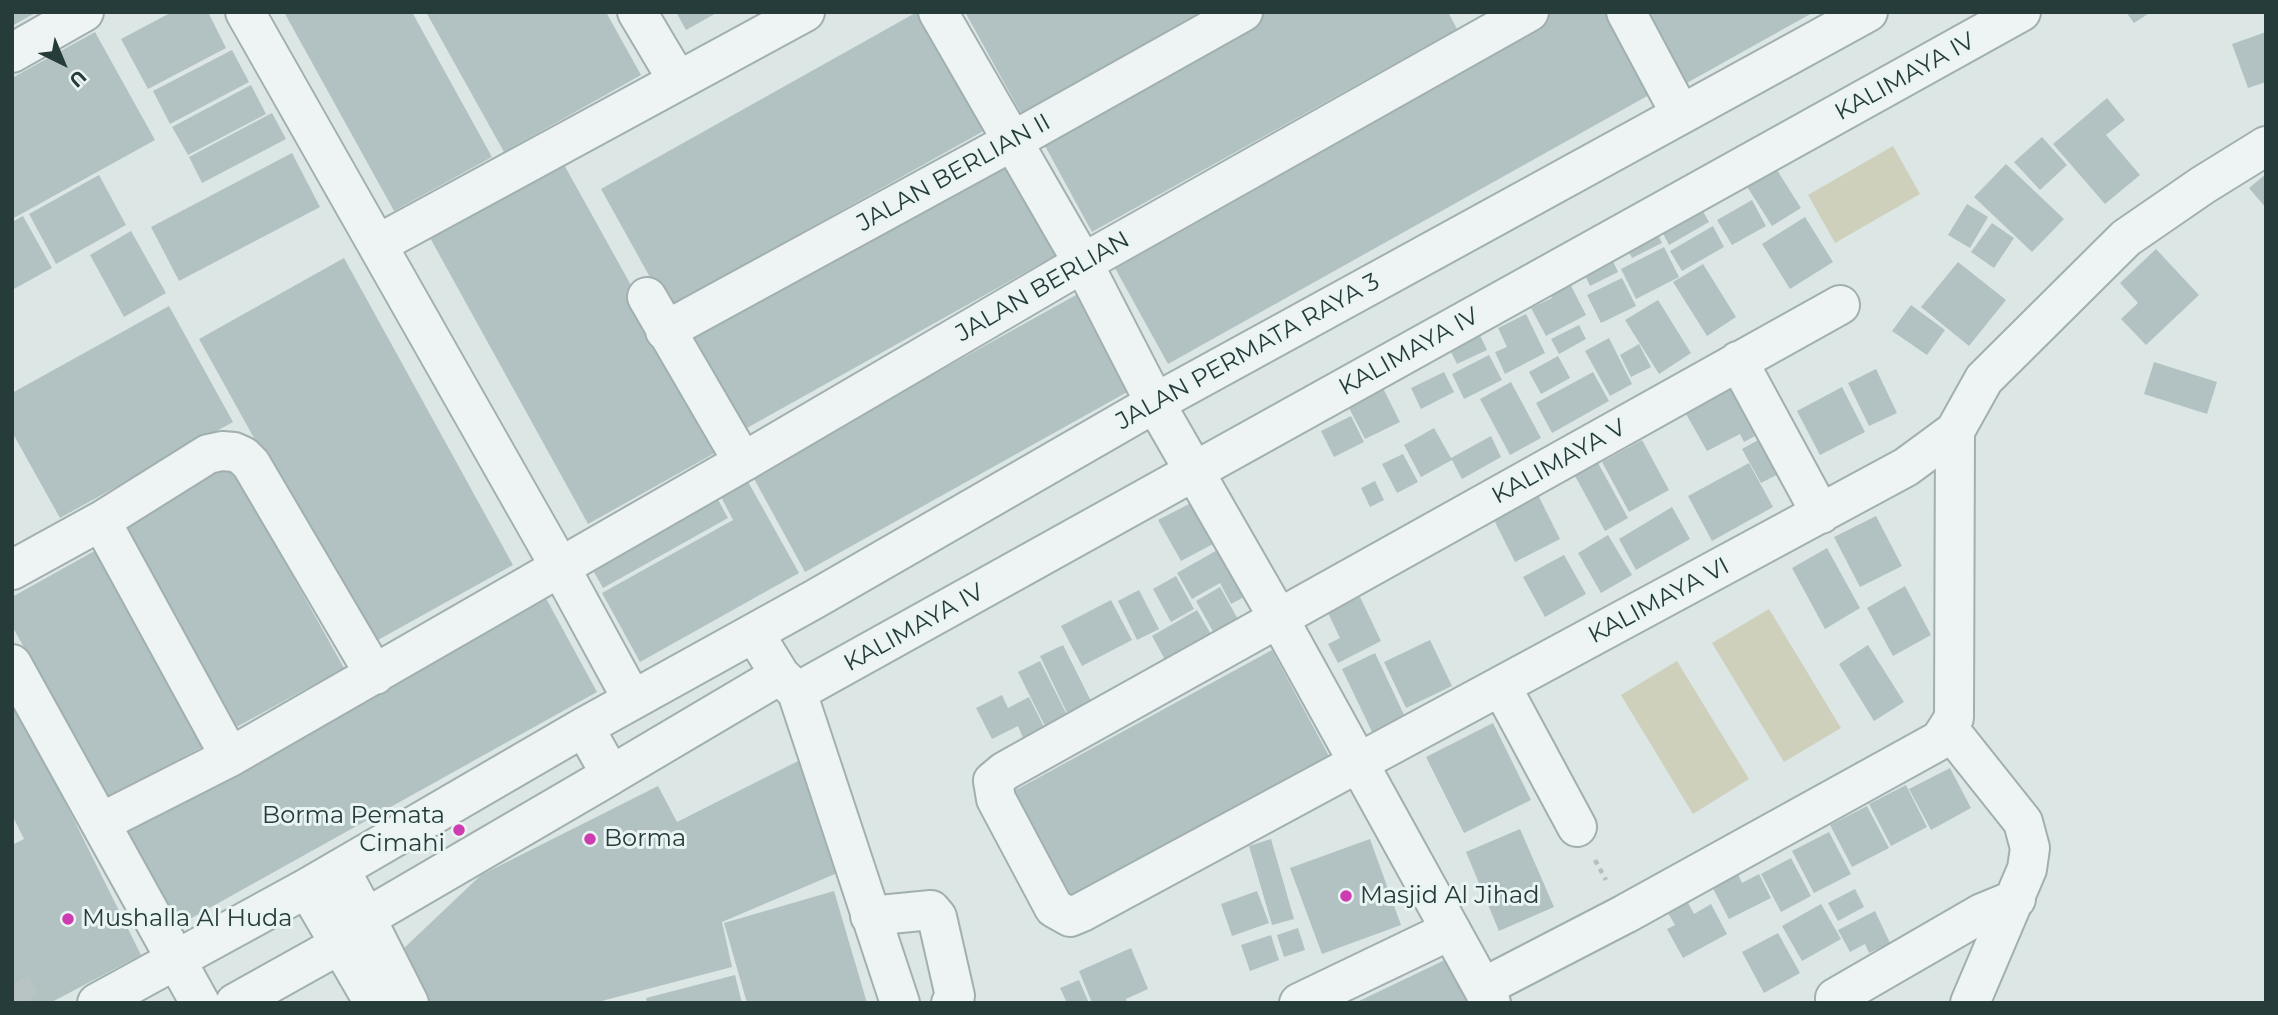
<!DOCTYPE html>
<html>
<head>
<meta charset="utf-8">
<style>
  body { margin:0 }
  #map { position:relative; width:2278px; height:1015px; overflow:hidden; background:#dbe6e5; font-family:Montserrat,sans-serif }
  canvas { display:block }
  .frame { position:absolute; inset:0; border:14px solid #253c3b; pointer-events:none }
  .north { position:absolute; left:28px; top:28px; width:70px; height:70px; -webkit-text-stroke:5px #eaf4f3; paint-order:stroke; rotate:137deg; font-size:19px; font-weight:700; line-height:28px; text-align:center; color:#253c3b }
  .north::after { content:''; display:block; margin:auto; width:24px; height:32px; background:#253c3b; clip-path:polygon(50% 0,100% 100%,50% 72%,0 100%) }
</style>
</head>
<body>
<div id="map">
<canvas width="2278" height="1015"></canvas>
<div class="frame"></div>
<div class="north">U</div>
</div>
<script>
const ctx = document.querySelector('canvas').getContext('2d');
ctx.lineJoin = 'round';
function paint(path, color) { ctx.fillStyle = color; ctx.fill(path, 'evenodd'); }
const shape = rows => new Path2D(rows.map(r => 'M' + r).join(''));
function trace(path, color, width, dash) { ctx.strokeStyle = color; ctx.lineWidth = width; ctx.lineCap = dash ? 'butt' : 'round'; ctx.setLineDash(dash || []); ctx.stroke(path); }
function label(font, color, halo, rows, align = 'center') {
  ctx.font = font + ' Montserrat,sans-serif'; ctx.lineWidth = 6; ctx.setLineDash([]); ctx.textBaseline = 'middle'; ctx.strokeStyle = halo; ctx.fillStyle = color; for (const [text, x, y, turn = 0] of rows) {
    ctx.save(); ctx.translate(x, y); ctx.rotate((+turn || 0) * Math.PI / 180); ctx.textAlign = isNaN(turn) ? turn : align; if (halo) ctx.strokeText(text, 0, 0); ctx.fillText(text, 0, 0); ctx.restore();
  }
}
const green = shape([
  [1893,146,1920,194,1835,243,1808,195],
  [1769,609,1841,728,1784,762,1712,643],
  [1677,661,1749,779,1693,814,1621,695]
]);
const building = shape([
  [12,12,37,12,12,26],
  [172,12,208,12,226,48,148,89,121,39],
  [284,12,412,12,492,157,394,211],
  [426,12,606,12,641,75,504,152],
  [676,12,718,12,686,30],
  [917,12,925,12,989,128,667,308,601,189],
  [965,12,1212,12,1023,117],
  [1259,12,1448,12,1457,29,1092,232,1039,135],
  [1552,12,1615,12,1658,90,1168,364,1110,259],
  [1645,12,1814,12,1685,84],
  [2126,12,2151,12,2134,23],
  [95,32,155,140,12,219,12,78],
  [2266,32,2266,82,2248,88,2232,44],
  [232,50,249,82,170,124,153,91],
  [251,85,266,114,188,155,172,127],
  [2107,98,2125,120,2106,135,2140,175,2105,204,2053,144],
  [272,113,286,139,202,183,189,157],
  [2042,137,2067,165,2040,190,2014,162],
  [292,153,320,207,179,281,151,227],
  [1007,158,1060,253,738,433,685,337],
  [1770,159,1801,208,1772,226,1741,177],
  [562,161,722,449,588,524,429,236],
  [2006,164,2064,219,2032,252,1974,197],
  [2266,174,2266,208,2249,188],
  [99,175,126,225,56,264,29,214],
  [1752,200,1766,226,1732,245,1717,220],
  [1967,204,1988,217,1970,248,1948,235],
  [1700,206,1709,222,1669,245,1660,228],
  [23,216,52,268,12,290,12,222],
  [1805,217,1833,262,1790,289,1762,244],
  [1992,223,2014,238,1994,268,1971,252],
  [1713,226,1724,247,1682,271,1670,251],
  [1654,227,1662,243,1632,258,1624,242],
  [131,231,166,293,124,317,90,255],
  [1664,247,1679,277,1636,299,1621,269],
  [2156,249,2199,295,2146,345,2121,319,2138,303,2120,283],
  [1609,253,1618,272,1590,286,1581,267],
  [344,258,513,565,369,645,199,339],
  [1958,262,2006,300,1969,346,1921,307],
  [1703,264,1736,317,1707,336,1673,282],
  [1567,278,1586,315,1546,336,1531,308,1552,298,1548,289],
  [1622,278,1636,306,1601,323,1587,295],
  [1085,290,1138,386,805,572,752,475],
  [1658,300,1691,353,1659,374,1625,320],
  [1911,305,1945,330,1927,355,1892,331],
  [169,306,233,422,60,518,12,432,12,393],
  [1526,314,1545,353,1505,374,1495,352,1507,347,1498,328],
  [1579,325,1586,339,1559,354,1551,339],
  [1478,331,1487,350,1457,364,1448,346],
  [1609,338,1632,384,1610,396,1585,351],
  [1639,344,1651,367,1631,377,1620,355],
  [1489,355,1502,380,1464,399,1452,374],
  [1558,356,1570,378,1541,394,1529,372],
  [2154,362,2217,382,2207,414,2144,394],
  [1876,369,1897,413,1869,426,1848,383],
  [1444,372,1454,392,1421,409,1411,388],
  [1593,372,1609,401,1552,433,1536,403],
  [1511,382,1541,438,1510,455,1480,399],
  [1738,385,1764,431,1744,442,1740,434,1707,451,1686,414],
  [1842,387,1865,432,1820,455,1797,411],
  [1383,388,1400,422,1365,439,1348,406],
  [1351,416,1364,442,1334,457,1321,431],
  [1434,428,1451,458,1491,436,1501,457,1462,479,1452,460,1421,477,1404,445],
  [1769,434,1788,469,1761,483,1742,449],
  [1642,440,1669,490,1629,512,1602,462],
  [1403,454,1418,482,1397,493,1382,464],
  [225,455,344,668,233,729,122,524],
  [1597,461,1628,518,1605,531,1574,474],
  [1749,463,1773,507,1712,541,1688,496],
  [746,478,799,573,640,662,602,593,733,520,719,493],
  [1375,481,1384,500,1370,507,1361,488],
  [1537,493,1560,539,1515,562,1492,516],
  [715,494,728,518,603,588,590,565],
  [1191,503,1213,544,1181,561,1158,520],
  [1672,507,1690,539,1636,570,1619,539],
  [1876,516,1902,566,1860,587,1834,537],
  [1608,535,1632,575,1601,593,1578,553],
  [1827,548,1860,608,1825,629,1792,568],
  [98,549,206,745,108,798,12,626,12,597],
  [1219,549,1246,596,1231,604,1220,583,1192,599,1177,573],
  [1564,555,1586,594,1545,617,1523,577],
  [1176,576,1194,609,1171,622,1153,589],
  [1905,586,1931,635,1893,656,1867,608],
  [1220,587,1239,621,1215,635,1196,601],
  [1139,590,1159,629,1137,640,1118,601],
  [542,591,597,692,170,930,115,829],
  [1360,597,1381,641,1338,663,1328,644,1340,638,1328,613],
  [1111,600,1132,640,1082,666,1061,626],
  [1197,610,1215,641,1169,667,1152,636],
  [1430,640,1452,686,1406,708,1384,662],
  [1063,645,1093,705,1069,717,1040,656],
  [1868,645,1904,702,1874,721,1839,664],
  [1272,650,1329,756,1061,903,1003,797],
  [1375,653,1406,719,1373,734,1342,669],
  [1040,661,1068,717,1046,728,1018,672],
  [12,695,141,955,50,1003,12,1003,12,845,24,839,12,815],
  [1002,695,1008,708,1029,697,1045,729,1024,740,1018,726,992,739,976,708],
  [1493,723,1531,800,1464,833,1426,757],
  [814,753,849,868,722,922,732,967,594,1003,428,1003,402,950,481,875,658,786,677,822],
  [1950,768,1971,808,1931,830,1909,789],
  [1906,785,1927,827,1891,846,1869,804],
  [1867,806,1889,848,1852,867,1830,825],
  [1520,829,1554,907,1499,931,1466,852],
  [1829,832,1851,874,1814,893,1792,851],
  [1271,839,1294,919,1272,925,1249,846],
  [1370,839,1401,925,1322,954,1290,868],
  [1791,858,1811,896,1781,912,1761,874],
  [1734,865,1742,883,1759,874,1771,898,1729,919,1708,879],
  [1855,889,1864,907,1838,921,1828,903],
  [834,891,867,1003,747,1003,724,923],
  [1257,891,1269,923,1232,936,1221,904],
  [1685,897,1694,914,1711,904,1727,934,1683,958,1667,929,1675,925,1665,908],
  [1821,904,1841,939,1802,961,1782,926],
  [1875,911,1890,943,1869,953,1865,944,1850,952,1838,930],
  [1298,928,1305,950,1284,957,1277,935],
  [1778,933,1800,973,1764,993,1742,952],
  [1271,935,1279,960,1250,971,1241,945],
  [1131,948,1148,989,1126,999,1127,1003,1092,1003,1079,971],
  [1451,957,1473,1003,1355,1003],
  [735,975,742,1003,647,1003,646,998],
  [1079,980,1089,1003,1067,1003,1060,988]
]);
const minorTunnel = shape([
  [12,985,22,1003]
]);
const path = shape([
  [1595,860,1606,880]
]);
const minor = shape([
  [245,12,560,567,632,699],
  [637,12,678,81],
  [938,12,1083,263,1155,403,1279,619,1491,1003],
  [1626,12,1680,113],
  [12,53,84,12],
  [378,244,805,12],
  [647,297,743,462],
  [1840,305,1005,771,993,781,996,799,1054,908,1070,917,1082,912,1906,467,1955,431],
  [665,331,1011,142,1243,12],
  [1738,361,1821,514],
  [101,521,230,757],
  [12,570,101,521,208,454,222,451,234,452,243,456,251,464,375,675],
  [754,633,780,675,797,692,900,1003],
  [12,664,200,1003],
  [1501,686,1577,827],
  [797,692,2021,12],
  [1949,729,2023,822,2030,848,2027,869,1970,1003],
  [611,775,780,675],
  [100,823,230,757,743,462,1083,263,1529,12],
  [340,869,366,918,611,775,584,727],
  [307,888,374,1003],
  [870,916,931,910,937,917,955,996,951,1003],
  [366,918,409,1003],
  [1484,987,1625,914,1940,740,1954,718,1955,431,1984,379,2126,238,2203,185,2266,146],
  [1835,998,1982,913,2016,899],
  [97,1003,307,888,584,727,815,599,1155,403,1868,12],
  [235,1003,339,945],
  [1299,1003,1451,930]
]);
const markers = [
  [459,830,7,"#ce3cb1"],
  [590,839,7,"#ce3cb1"],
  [1346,896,7,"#ce3cb1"],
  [68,919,7,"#ce3cb1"]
];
const streetNames = [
  ["KALIMAYA IV",1905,77,-29],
  ["JALAN BERLIAN II",954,173,-29],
  ["JALAN BERLIAN",1043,287,-30],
  ["JALAN PERMATA RAYA 3",1248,352,-29],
  ["KALIMAYA IV",1409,352,-29],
  ["KALIMAYA V",1559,462,-29],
  ["KALIMAYA VI",1659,601,-28],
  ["KALIMAYA IV",914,628,-29]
];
const poiNames = [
  ["Borma Pemata",445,816,"right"],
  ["Cimahi",445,844,"right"],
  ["Borma",604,839],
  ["Masjid Al Jihad",1360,896],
  ["Mushalla Al Huda",82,919]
];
paint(green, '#ced0bc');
paint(building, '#b2c2c2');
trace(minorTunnel, '#b7c4c3', 38, [38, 19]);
trace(minor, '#a1b0af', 42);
trace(path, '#b6c0c0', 4.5, [5, 5]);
trace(minor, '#eef4f4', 38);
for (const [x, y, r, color] of markers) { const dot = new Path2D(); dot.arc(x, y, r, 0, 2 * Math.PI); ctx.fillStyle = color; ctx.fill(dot); trace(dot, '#eaf4f3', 2.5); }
label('24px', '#253c3b', '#eaf4f3', streetNames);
label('24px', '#253c3b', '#eaf4f3', poiNames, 'left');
</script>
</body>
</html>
